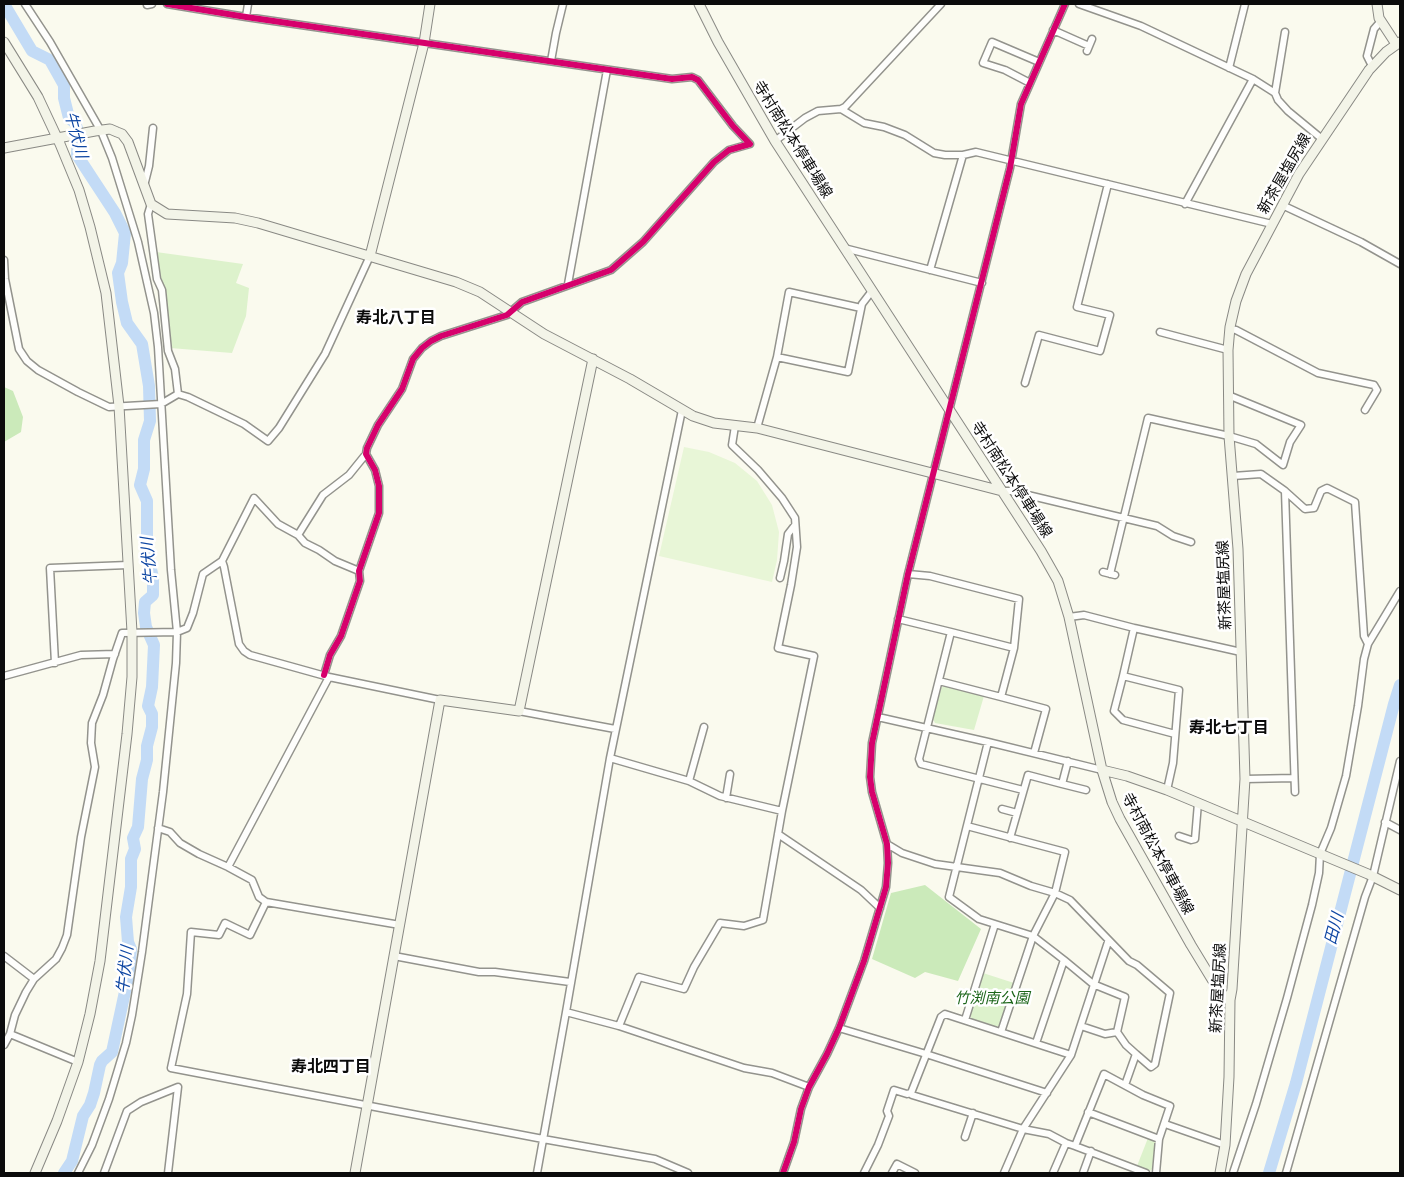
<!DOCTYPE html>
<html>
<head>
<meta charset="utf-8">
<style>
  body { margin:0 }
  #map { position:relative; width:1404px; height:1177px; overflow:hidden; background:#fafaee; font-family:"Times New Roman",serif }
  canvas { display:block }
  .frame { position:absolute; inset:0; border:5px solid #0b0b0b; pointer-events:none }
</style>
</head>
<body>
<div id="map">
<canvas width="1404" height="1177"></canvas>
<div class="frame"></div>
</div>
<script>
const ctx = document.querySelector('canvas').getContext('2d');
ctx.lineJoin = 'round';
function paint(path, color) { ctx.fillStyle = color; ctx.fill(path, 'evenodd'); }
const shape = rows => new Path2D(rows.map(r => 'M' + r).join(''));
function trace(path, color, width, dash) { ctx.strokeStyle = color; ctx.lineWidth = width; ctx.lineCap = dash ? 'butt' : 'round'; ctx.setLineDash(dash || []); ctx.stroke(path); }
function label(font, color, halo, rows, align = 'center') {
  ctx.font = font + ' "Times New Roman","Noto Sans JP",serif'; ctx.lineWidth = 5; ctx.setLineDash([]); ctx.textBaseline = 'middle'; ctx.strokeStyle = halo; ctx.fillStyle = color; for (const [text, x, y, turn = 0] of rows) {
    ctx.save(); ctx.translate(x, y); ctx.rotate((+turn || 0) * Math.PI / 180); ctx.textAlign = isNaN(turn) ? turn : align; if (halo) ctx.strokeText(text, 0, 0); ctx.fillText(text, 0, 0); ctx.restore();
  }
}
const green = shape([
  [156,252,243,264,236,283,249,288,246,316,232,353,170,348],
  [944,686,984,696,974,730,935,723,933,719,941,688],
  [983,973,1014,983,1000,1025,996,1027,972,1020,970,1015],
  [1148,1138,1153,1140,1156,1143,1152,1169,1150,1171,1137,1166]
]);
const forest = shape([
  [4,387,13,391,23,417,21,432,4,442],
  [925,885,981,929,958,981,925,972,915,978,872,959,891,893]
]);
const pitch = shape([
  [684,447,709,452,735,463,757,481,772,505,779,532,777,560,772,582,659,556]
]);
const river = shape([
  [4,4,32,51,50,60,64,85,64,98,69,118,75,123,78,131,77,155,115,213,125,233,122,263,118,273,122,302,127,323,142,344,149,386,150,421,144,440,144,469,140,485,147,501,147,541,149,560,153,578,153,595,145,602,144,613,146,627,154,645,152,687,148,706,152,714,152,727,147,746,147,760,142,779,138,827,133,838,135,849,131,859,131,887,126,917,128,942,131,949,129,973,112,1052,102,1061,100,1065,94,1093,90,1105,83,1116,72,1161,64,1173],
  [1269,1173,1296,1083,1394,704,1400,685]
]);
const street = shape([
  [25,4,50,42,101,131,112,158,138,242,154,313,158,347,171,570,177,632,176,663,163,792,142,952,132,1015,126,1043,109,1099,92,1145,78,1173],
  [167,4,246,17,672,79,692,77,698,80,733,126,750,144,729,150,714,162,643,242,611,270,522,302,507,315,441,336,431,341,422,348,413,359,402,389,378,425,367,448,366,454,375,470,379,486,379,513,359,571,360,581,341,636,330,655,324,675],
  [1079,4,1141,26,1253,79,1275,93,1278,100,1288,111,1322,139],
  [147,5,152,4],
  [246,17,248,4],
  [1053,30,1089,46],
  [1087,51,1092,39],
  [551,61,556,33,563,4],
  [1372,66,1367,56,1374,29,1381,21],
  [1229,68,1245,4],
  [1030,83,1005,70,983,63,992,42,1039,62],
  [1275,93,1285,32],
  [841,109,864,123,884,127,905,135,934,153,945,155,963,155,976,152,1272,224],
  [775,141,805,118,818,111,841,109,845,107,941,4],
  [144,186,149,166,153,128],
  [151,204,148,214,157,279,162,290,168,351,175,369,178,394],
  [1185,204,1253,79],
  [1282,205,1361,242,1400,264],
  [844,248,982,283],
  [4,260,5,279,19,349,27,361,38,370,78,392,109,407,161,404,178,394,188,397,244,424,268,441,279,428,325,354,370,256],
  [930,270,963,155],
  [568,284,607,70],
  [1230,329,1236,330,1318,373,1374,385,1377,390,1365,410],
  [1160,332,1228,350],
  [777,357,848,372,862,304,872,291],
  [1025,383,1039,335,1100,351,1110,315,1077,307,1108,184],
  [757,428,777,357,789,292,861,308],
  [1233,476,1261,474,1285,491,1305,509,1314,508,1321,491,1327,488,1355,502,1364,636,1368,644],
  [1002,491,1011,491,1157,526,1173,536,1191,542],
  [1285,491,1295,792],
  [298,535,323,495,349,475,366,454],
  [222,561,224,567,239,644,244,651,250,655,329,677,440,700],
  [1103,572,1115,575],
  [908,574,930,576,1019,599,1014,648,1001,697,1046,709,1034,753],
  [1110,574,1148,418,1229,436,1256,444,1283,465,1290,442,1301,425,1228,395],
  [780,578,784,561,788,534,795,525],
  [1069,617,1084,615,1134,628,1241,652],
  [898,619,951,632],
  [1134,628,1123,676,1179,690,1173,763,1167,790],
  [1014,648,951,632,919,759,921,764,1023,790],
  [55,663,50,568,128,565],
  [4,676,81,655,115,654],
  [1123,676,1114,711,1123,720,1175,734],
  [939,681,1001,697],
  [519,711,615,729],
  [878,717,988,742,1102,770],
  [988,742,949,897,979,919,1033,936,1064,960,1036,1043],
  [610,758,689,781,720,796,782,811],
  [1245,779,1294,778],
  [689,781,704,727],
  [1062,784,1086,790],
  [726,798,730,774],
  [1002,809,1017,813],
  [1385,822,1400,830],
  [967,826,1065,852,1055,893,1033,936,1001,1032],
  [158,828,170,832,180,843,199,854,228,867,252,880,259,897,266,902,400,925],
  [778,834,861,890,880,908],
  [1179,836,1191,840,1195,839,1198,803],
  [1010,838,1028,775,1062,784,1068,761],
  [887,844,902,853,935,864,1000,873,1031,886,1055,893,1070,900,1129,961,1137,965,1170,993,1155,1064,1151,1067,1136,1054],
  [228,867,329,677],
  [266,902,250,935,225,923,219,935,191,932,187,994,171,1068,543,1139,655,1159,688,1173],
  [4,956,34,979],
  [394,956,479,972,495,972,570,982],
  [1064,960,1093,984,1125,997,1117,1032,1126,1045,1136,1054,1125,1085],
  [566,1012,619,1026,744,1068,772,1073,809,1087],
  [965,1020,995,924],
  [619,1026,639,977,684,989,694,967,720,923,744,926,763,920,782,811,814,656,778,648,791,585,797,547,795,518,782,498,758,470,732,445,735,426],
  [1081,1026,1105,1034,1117,1032],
  [839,1028,926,1054,1047,1093],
  [10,1034,78,1062],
  [4,1045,10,1034,15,1015,26,992,34,979,56,959,62,948,67,935,81,837,95,767,91,743,92,723,103,695,113,659,122,633,177,632,187,628,193,613,203,574,222,561,254,498,278,524,298,535,305,543,319,550,335,561,359,571],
  [911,1093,941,1017,945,1014,1071,1055],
  [1088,1112,1159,1139],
  [1165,1124,1225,1145],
  [965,1137,973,1113],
  [1075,1146,1146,1173],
  [104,1173,127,1111,141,1102,178,1087,168,1173],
  [537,1173,566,1012,610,758,682,410],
  [783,1173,794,1142,801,1109,809,1087,827,1054,839,1028,864,961,886,887,888,863,887,844,872,792,870,777,872,743,908,574,1010,168,1021,104,1065,4],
  [864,1173,878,1145,889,1116,887,1111,894,1090,907,1094,911,1093,912,1095,1023,1129,1049,1134,1066,1143,1075,1146,1104,1074,1143,1095,1170,1106,1159,1139,1156,1173],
  [892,1173,897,1164,915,1173],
  [1004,1173,1023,1129,1071,1055,1108,942],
  [1053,1173,1066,1143],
  [1083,1173,1091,1151],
  [1233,1173,1256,1104,1287,998,1312,905,1319,873,1320,854,1331,828,1346,776,1358,706,1364,659,1368,644,1400,591],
  [1286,1173,1365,897,1373,876,1400,761]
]);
const secondary = shape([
  [699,4,718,42,775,141,1041,551,1058,581,1069,617,1102,770,1112,802,1120,819,1191,945,1219,991,1230,1000],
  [1377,4,1379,18,1396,44],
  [4,42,38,97,60,144,79,190,90,227,106,293,119,406,132,632,132,677,127,734,100,961,90,1014,78,1062,57,1121,35,1173],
  [4,148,95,131,110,129,117,132,122,134,128,142,151,204,167,214,235,218,258,223,456,282,480,292,544,334,630,379,693,416,714,423,757,428,1002,491],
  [370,256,424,43,430,4],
  [1102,770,1127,776,1167,790,1368,874,1400,890],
  [355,1173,440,700,519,711,593,359],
  [1220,1173,1225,1145,1229,1077,1230,1000,1232,989,1245,779,1238,549,1229,436,1228,350,1230,327,1236,301,1246,274,1299,174,1369,70,1386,52,1400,42]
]);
const cycleway = shape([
  [167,4,246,17,672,79,692,77,698,80,733,126,750,144,729,150,714,162,643,242,611,270,522,302,507,315,441,336,431,341,422,348,413,359,402,389,378,425,367,448,366,454,375,470,379,486,379,513,359,571,360,581,341,636,330,655,324,675],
  [783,1173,794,1142,801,1109,809,1087,827,1054,839,1028,864,961,886,887,888,863,887,844,872,792,870,777,872,743,908,574,1010,168,1021,104,1065,4]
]);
const streetNames = [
  ["寺村南松本停車場線",792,140,58],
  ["新茶屋塩尻線",1285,174,-60],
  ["寺村南松本停車場線",1011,480,57],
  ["新茶屋塩尻線",1225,585,-92],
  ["寺村南松本停車場線",1157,854,62],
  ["新茶屋塩尻線",1219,988,-87]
];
const parkNames = [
  ["竹渕南公園",992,999]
];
const waterNames = [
  ["牛伏川",75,135,75],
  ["牛伏川",150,561,-95],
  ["田川",1335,929,-75],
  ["牛伏川",126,970,-84]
];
const neighbourhoodNames = [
  ["寿北八丁目",396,319],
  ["寿北七丁目",1229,729],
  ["寿北四丁目",331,1068]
];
paint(green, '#ddf2cc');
paint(forest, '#cbeaba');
paint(pitch, '#e8f6d7');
trace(river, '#c3dbf6', 12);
trace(street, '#93938d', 9);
trace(secondary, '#898984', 11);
trace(street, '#fefefc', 6);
trace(secondary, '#f3f4e8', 9);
trace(cycleway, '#d6006c', 6);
label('15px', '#0b0b0b', '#fff', streetNames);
label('italic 15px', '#1b6519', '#fff', parkNames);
label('italic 16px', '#0f47a3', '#fff', waterNames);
label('bold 16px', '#0b0b0b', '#fff', neighbourhoodNames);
</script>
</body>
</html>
